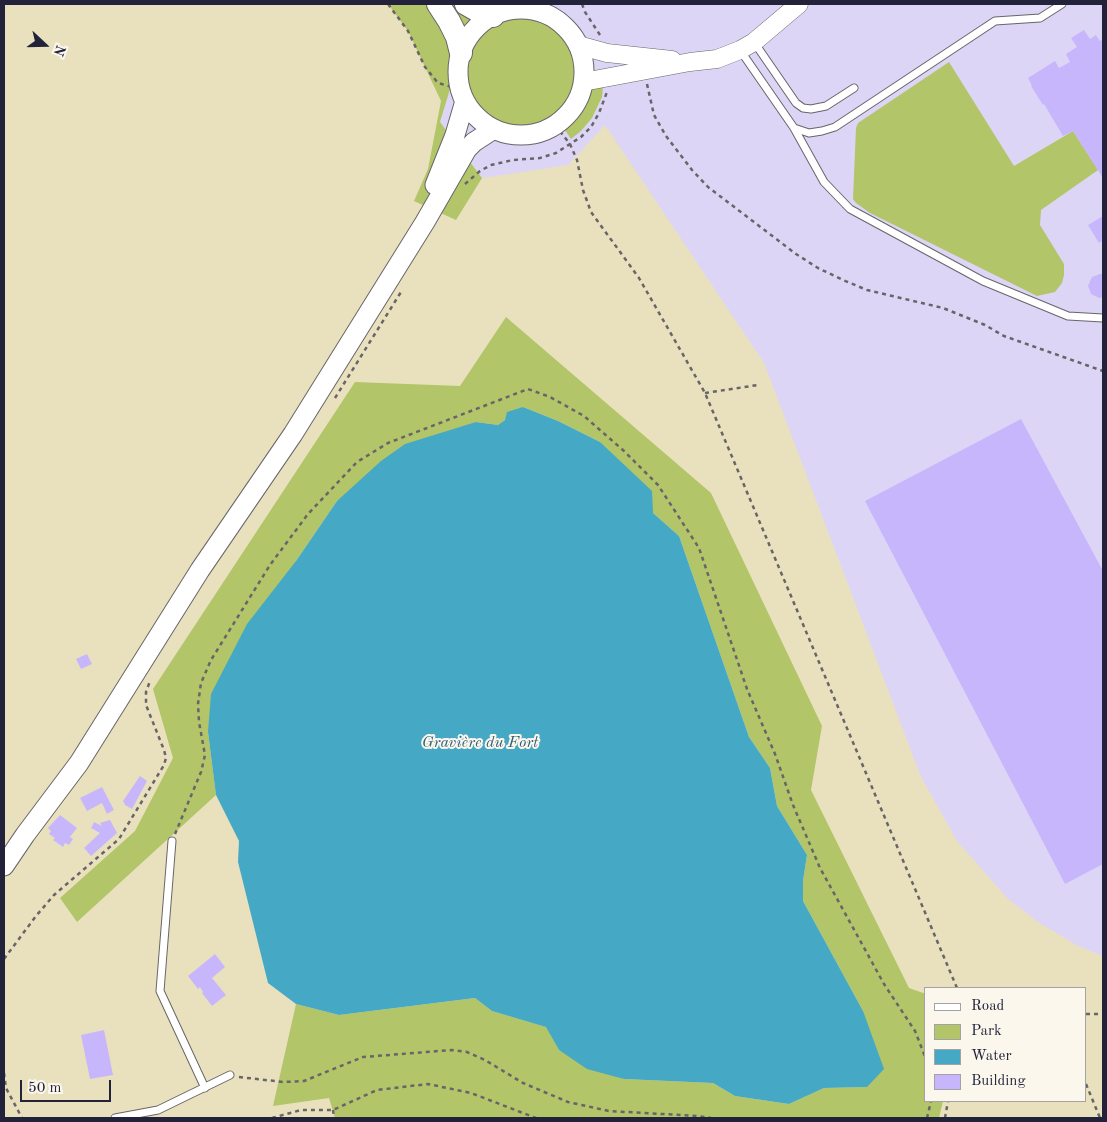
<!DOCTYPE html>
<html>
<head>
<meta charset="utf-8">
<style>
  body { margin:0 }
  #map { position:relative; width:1107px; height:1122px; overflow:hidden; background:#e9e1bd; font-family:"Old Standard TT",serif }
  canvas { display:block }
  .frame { position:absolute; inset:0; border:5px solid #22223b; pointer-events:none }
  .legend { position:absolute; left:924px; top:987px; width:162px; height:115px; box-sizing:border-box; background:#fbf7ec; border:1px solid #a4a2a5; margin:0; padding:6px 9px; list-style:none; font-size:15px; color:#22223b }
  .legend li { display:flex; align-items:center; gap:10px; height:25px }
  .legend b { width:25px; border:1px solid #a4a2a5 }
  .north { position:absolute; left:20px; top:20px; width:50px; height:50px; -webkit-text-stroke:4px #fbf7ec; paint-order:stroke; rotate:111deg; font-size:14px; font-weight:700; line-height:20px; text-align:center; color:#22223b }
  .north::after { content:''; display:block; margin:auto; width:18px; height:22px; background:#22223b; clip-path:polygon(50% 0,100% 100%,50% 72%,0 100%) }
  .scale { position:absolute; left:20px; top:1080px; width:91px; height:22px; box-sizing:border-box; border:2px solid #22223b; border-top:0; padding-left:6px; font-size:15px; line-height:18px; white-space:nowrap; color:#22223b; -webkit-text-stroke:4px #fbf7ec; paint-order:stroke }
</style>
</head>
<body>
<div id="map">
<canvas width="1107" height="1122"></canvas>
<div class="frame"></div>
<ul class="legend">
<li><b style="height:6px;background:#fff"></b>Road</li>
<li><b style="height:14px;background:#b2c569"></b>Park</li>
<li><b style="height:14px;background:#45a8c4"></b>Water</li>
<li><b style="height:14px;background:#c8b6fc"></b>Building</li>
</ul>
<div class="north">N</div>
<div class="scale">50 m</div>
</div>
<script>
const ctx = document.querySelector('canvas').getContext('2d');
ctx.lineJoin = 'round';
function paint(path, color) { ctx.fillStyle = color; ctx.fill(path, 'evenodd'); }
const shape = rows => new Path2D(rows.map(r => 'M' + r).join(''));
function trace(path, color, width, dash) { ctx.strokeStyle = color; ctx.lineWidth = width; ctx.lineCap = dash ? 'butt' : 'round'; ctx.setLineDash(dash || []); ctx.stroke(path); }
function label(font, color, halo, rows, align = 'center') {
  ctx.font = font + ' "Old Standard TT",serif'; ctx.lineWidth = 4; ctx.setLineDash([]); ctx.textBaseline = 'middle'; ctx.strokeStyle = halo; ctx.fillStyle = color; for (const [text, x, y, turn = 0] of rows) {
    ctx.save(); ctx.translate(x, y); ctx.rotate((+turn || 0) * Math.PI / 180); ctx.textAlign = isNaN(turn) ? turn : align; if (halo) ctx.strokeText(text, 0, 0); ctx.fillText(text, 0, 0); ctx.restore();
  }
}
const built = shape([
  [500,4,1103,4,1103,956,1078,946,1038,922,1008,899,957,841,921,777,764,363,605,125,568,165,482,178,440,122,468,30]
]);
const green = shape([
  [388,4,500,4,468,30,440,122,482,178,456,220,414,201,428,169,441,101,408,31],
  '466 72a54 54 0 1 1 108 0a54 54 0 1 1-108 0Z',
  [949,62,1014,166,1073,131,1098,170,1041,210,1040,225,1064,264,1064,275,1062,283,1055,292,1037,296,870,213,856,203,853,199,856,128,858,123],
  [602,84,603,87,602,97,592,118,581,131,571,139,563,127,571,121,579,110,589,91,597,85],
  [506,317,711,493,822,726,811,790,909,988,926,994,926,1101,943,1101,939,1118,335,1118,329,1098,273,1106,296,1004,339,1015,475,998,492,1011,547,1027,559,1050,624,1079,713,1083,735,1096,789,1104,824,1088,867,1087,863,1011,803,901,803,881,807,855,777,806,770,768,749,737,679,536,653,513,600,442,558,421,523,407,498,425,476,422,337,501,296,561,208,732,216,795,77,922,60,898,135,831,173,758,153,689,355,382,460,386]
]);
const water = shape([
  [523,407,558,421,600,442,652,491,653,513,679,536,749,737,770,768,777,806,807,855,803,881,803,901,863,1011,884,1069,867,1087,824,1088,789,1104,735,1096,713,1083,624,1079,587,1069,559,1050,546,1027,492,1011,475,998,339,1015,296,1004,268,983,238,862,239,841,216,795,208,732,211,694,247,624,296,561,337,501,381,461,405,444,476,422,498,425,505,420,507,412]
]);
const building = shape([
  [1084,30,1090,39,1096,35,1100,41,1103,39,1103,178,1073,131,1063,136,1044,104,1043,105,1031,86,1032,86,1028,78,1055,61,1059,68,1070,62,1066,54,1077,47,1071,38],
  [1103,216,1103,240,1099,243,1088,225],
  [1100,274,1103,274,1103,297,1099,298,1091,294,1088,286,1092,277],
  [1021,419,1103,571,1103,864,1065,884,865,501],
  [87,654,92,664,81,669,76,659],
  [140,776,147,781,132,809,125,805,123,801],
  [102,787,114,810,107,814,102,803,87,811,80,798],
  [60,815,77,828,70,837,73,839,69,845,65,843,63,847,53,840,55,838,49,834,51,831,48,828],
  [110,820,117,833,91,856,84,848,100,833,91,828,94,822,102,826,100,823],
  [215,954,225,967,212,978,226,995,212,1006,202,993,203,992,200,987,198,989,188,976],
  [104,1030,113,1075,90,1079,81,1035]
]);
const path = shape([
  [388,4,408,31,425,67,438,83,452,87,459,86],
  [582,4,585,12,600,35],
  [647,84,654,115,666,136,692,170,708,187,796,254,818,268,843,280,867,290,943,308,985,325,1004,336,1103,371],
  [555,125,570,144,577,160,583,190,591,212,639,278,705,393,957,988],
  [465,184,480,171,491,165,513,160,540,158,556,153,570,144,581,137,591,127,599,113,607,92],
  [705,393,758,385],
  [335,398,401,292],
  [175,834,201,772,205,755,199,722,198,704,201,683,211,660,270,565,308,514,357,462,388,443,528,389,550,397,584,416,624,451,658,485,699,548,747,689,775,754,793,805,820,868,884,984,915,1031,926,1059],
  [4,959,36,916,54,895,119,839,164,765,166,758,164,750,146,705,146,692,150,681],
  [1086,1014,1103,1014],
  [4,1073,6,1088,22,1118],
  [239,1077,283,1082,304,1081,363,1057,452,1050,467,1052,485,1060,523,1083,568,1102,609,1111,698,1116,711,1118],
  [1086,1084,1100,1118],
  [333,1110,334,1118],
  [272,1118,301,1110,333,1110,377,1090,428,1084,471,1093,536,1118],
  [927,1118,931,1101],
  [945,1118,948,1101]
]);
const service = shape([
  [754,42,796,103,803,108,811,109,826,106,854,88],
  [740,50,794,128,824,182,850,209,983,281,1068,316,1103,318],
  [794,128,809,133,822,131,835,127,995,21,1040,18,1062,4],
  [172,841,160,991,205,1088],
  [115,1118,158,1110,230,1075]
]);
const tertiary = shape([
  [578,45,607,53,672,60],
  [583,82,690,62,717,59,740,50,754,42,799,4]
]);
const secondary = shape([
  '458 72a63 63 0 1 1 126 0a63 63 0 1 1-126 0Z',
  [435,185,455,135,465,101],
  [4,866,25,835,79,763,200,570,293,434,425,222,467,149,474,142,494,129]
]);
const trunk = shape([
  [438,4,449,21,457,37,461,53],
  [466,4,480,12,493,16]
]);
const waterNames = [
  ["Gravière du Fort",480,743]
];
paint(built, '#ddd5f6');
paint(green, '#b2c569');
paint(water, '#45a8c4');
paint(building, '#c8b6fc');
trace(service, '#686568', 9);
trace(tertiary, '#686568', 19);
trace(secondary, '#686568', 21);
trace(trunk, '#686568', 24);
trace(path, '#686568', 2.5, [4, 4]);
trace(service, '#fff', 7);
trace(tertiary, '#fff', 18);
trace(secondary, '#fff', 19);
trace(trunk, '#fff', 22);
label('italic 16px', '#325e79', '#fbf7ec', waterNames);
</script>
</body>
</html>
